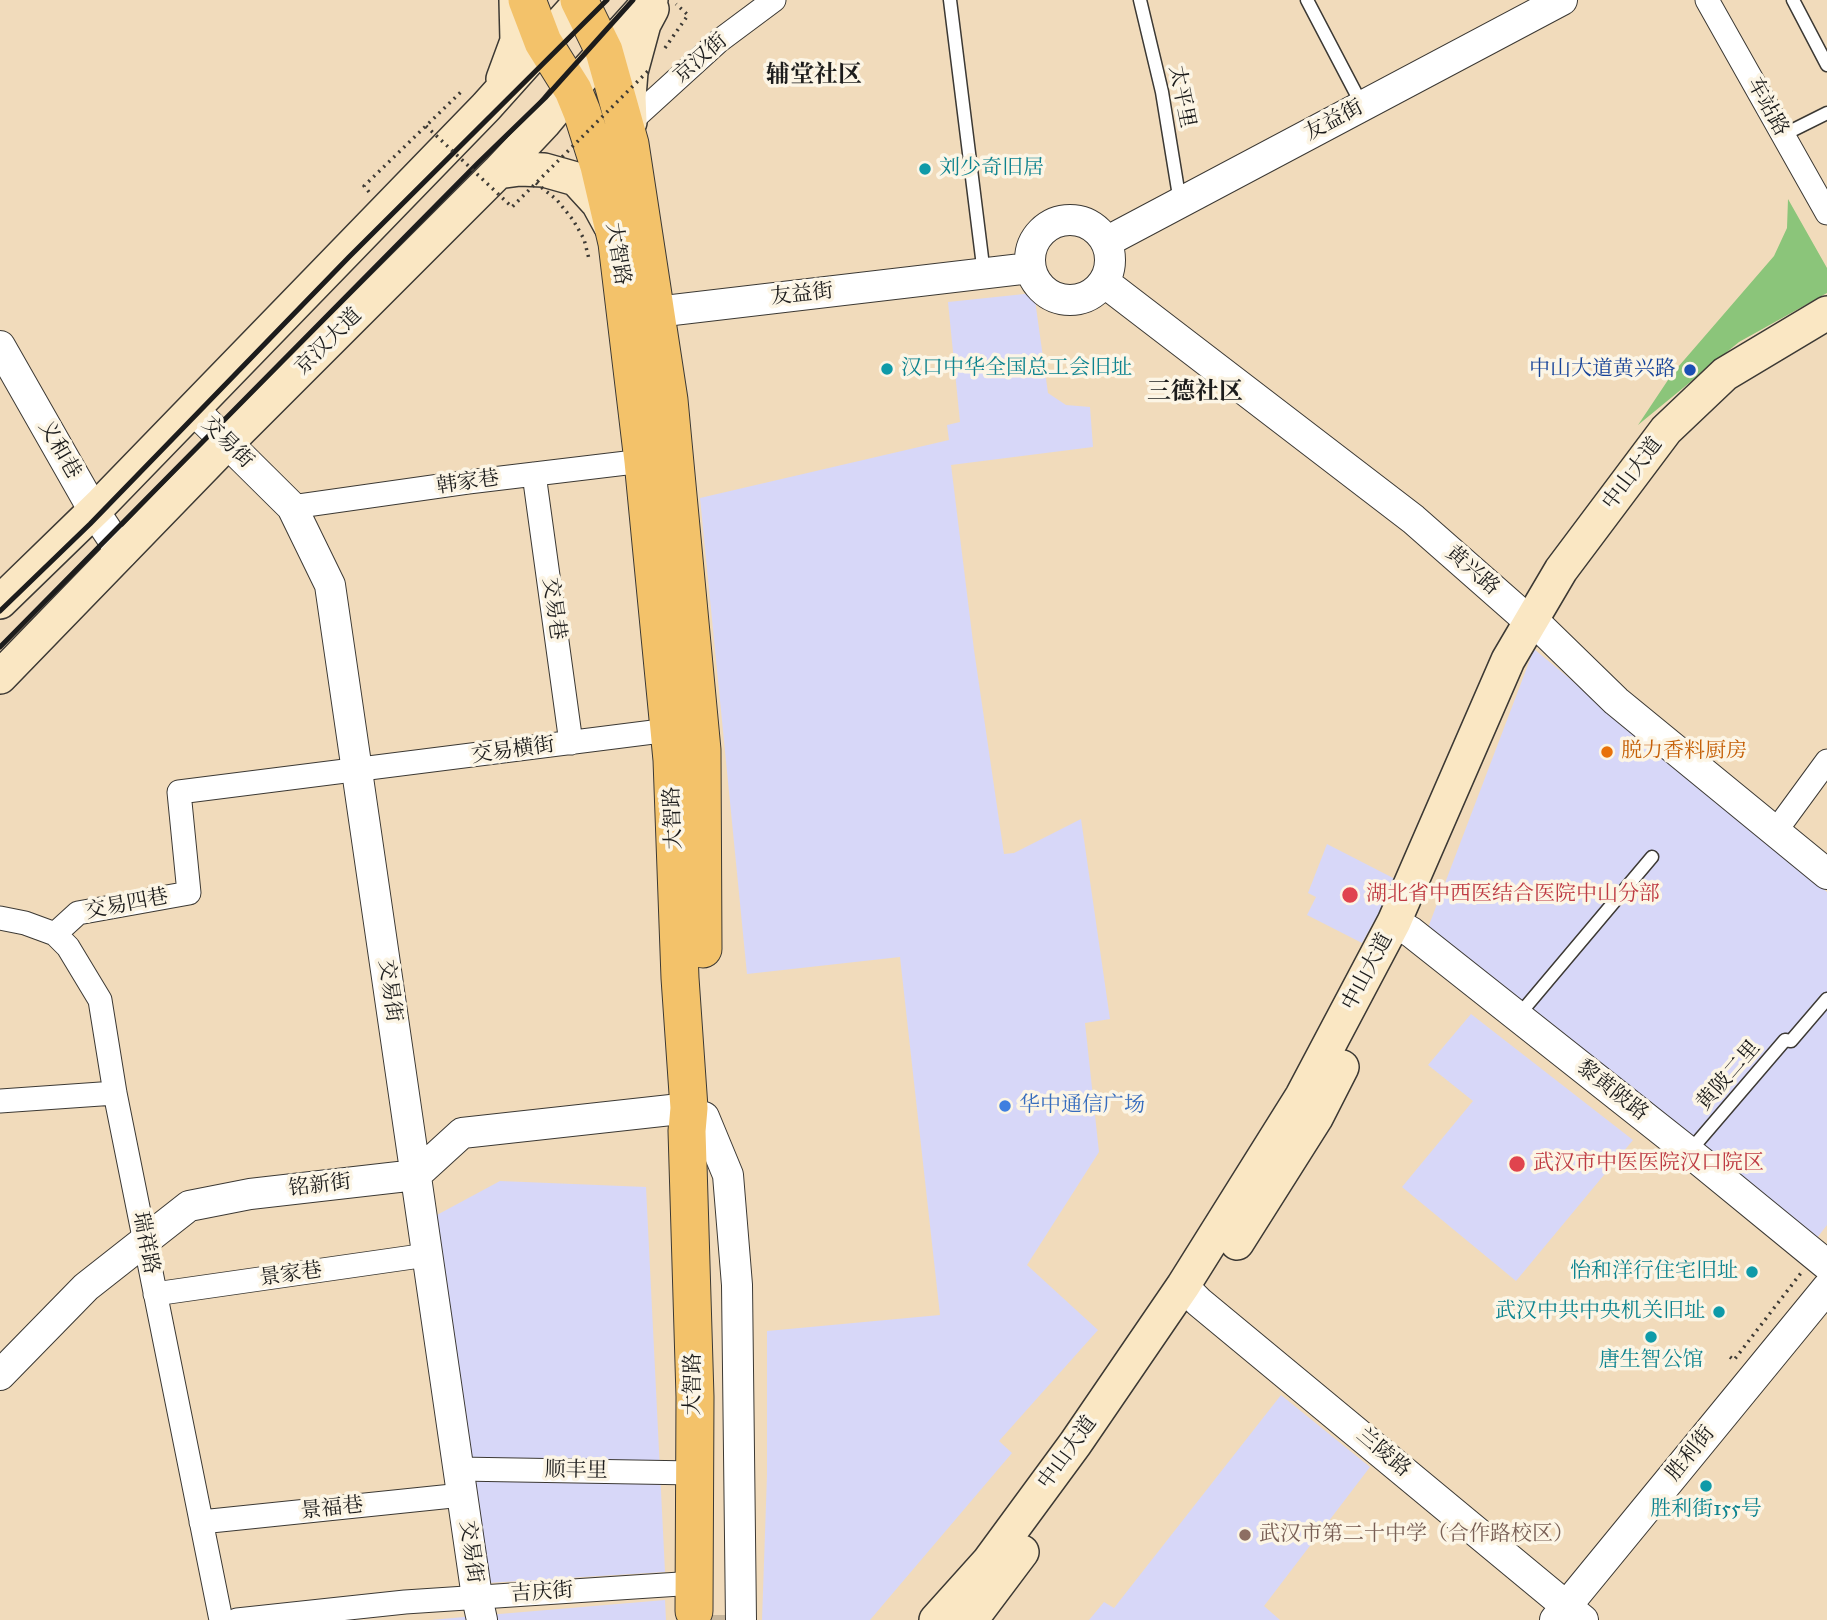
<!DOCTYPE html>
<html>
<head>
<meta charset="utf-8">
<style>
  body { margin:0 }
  canvas { display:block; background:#f1dbbb }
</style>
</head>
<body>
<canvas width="1827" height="1620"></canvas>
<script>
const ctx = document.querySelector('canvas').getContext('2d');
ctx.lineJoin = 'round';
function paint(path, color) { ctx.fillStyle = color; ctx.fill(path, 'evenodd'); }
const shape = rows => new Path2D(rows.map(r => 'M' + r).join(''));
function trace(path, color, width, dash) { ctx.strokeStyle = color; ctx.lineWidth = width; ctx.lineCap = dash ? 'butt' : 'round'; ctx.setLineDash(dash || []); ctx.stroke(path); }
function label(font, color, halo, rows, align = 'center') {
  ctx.font = font + ' "IM FELL Great Primer","Noto Serif SC",serif'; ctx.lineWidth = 7; ctx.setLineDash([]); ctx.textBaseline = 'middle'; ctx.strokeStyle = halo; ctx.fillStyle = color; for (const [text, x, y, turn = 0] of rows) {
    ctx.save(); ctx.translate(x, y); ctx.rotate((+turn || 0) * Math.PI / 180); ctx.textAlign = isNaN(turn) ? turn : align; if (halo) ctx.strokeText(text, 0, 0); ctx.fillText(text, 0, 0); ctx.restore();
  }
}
const built = shape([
  [1034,293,1048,393,1066,405,1090,407,1093,447,951,465,974,650,1004,854,1014,853,1081,819,1110,1019,1085,1023,1099,1152,1027,1265,1098,1330,999,1441,1012,1453,870,1620,762,1620,767,1475,767,1331,940,1315,900,957,747,974,700,498,949,440,947,425,960,422,948,302],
  [1534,649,1827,892,1827,1225,1817,1238,1426,933],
  [1327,844,1397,880,1362,943,1307,915,1316,897,1308,893],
  [1471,1014,1633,1140,1516,1281,1402,1187,1473,1101,1428,1065],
  [500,1181,646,1187,665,1572,487,1583,435,1216],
  [1281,1395,1370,1467,1264,1606,1280,1620,1089,1620,1104,1602,1114,1608],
  [665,1600,666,1620,431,1620,464,1617]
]);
const green = shape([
  [1788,199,1827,268,1827,293,1739,342,1638,425,1672,374,1774,256,1787,228]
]);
const primaryTunnel = shape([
  [713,1615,713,1620]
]);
const path = shape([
  [665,48,688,15,676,4],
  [369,192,364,186,463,90],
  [1730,1357,1734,1360,1801,1273]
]);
const service = shape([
  [950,0,984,274],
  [1140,0,1162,92,1180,202],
  [1307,0,1362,105],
  [1793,0,1827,65],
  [1783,135,1827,113],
  [1518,1016,1652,857],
  [1689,1152,1785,1040,1791,1041,1827,999]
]);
const minor = shape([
  [1707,0,1827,213],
  [630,122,719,41,774,0],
  [534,474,571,743],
  [292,507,468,482,643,461],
  [1775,832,1827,761],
  [0,918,25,923,55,934,68,947,100,1000,115,1093,221,1620],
  [55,934,78,913,189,893,179,792,669,730],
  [0,1101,115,1093],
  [155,1294,427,1255],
  [458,1469,694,1473],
  [201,1522,462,1495],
  [237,1620,405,1602,680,1584]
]);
const tertiary = shape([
  '1030 260a40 40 0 1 1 80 0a40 40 0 1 1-80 0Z',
  [1106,242,1562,0],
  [1104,282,1413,519,1529,621,1542,629,1616,701,1827,874],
  [656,312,1030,268],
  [0,346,94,511,122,553],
  [193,409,292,507,330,585,477,1597,482,1620],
  [1394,922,1411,932,1689,1152,1827,1265],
  [704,1117,728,1175,737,1285,741,1620],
  [1183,1286,1199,1302,1583,1620],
  [0,1375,86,1287,189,1206,250,1194,416,1175,462,1133,689,1108],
  [1555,1620,1827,1288]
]);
const secondary = shape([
  [503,79,517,41,516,0],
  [630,122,629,97,631,72,644,24,652,9],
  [498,172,520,169,544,170,576,179,598,203,610,225],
  [0,602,102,503,486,107,582,0],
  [0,677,226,444,498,172,544,123,587,71,651,0],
  [1237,1243,1316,1118,1342,1067],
  [936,1620,989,1561,1075,1444,1183,1286,1302,1096,1394,922,1508,660,1561,570,1666,430,1725,374,1827,313],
  [971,1620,1022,1552]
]);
const primary = shape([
  [527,0,543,42,573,90,582,112,599,166,617,243,643,461,672,760,680,978,689,1108,687,1131,695,1397,694,1611],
  [579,0,604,51,630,144,669,400,702,750,703,949]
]);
const rail = shape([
  [0,611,90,524,349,257,607,0],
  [0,647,478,163,545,98,633,0]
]);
const pathBridge = shape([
  [426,126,512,207,650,69],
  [536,183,557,200,573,220,584,239,589,259]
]);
const markers = [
  [925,169,7,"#0f9aa8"],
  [887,369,7,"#0f9aa8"],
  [1690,370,7,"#1a4fb4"],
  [1607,752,7,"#e8710a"],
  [1350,895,9,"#e0444e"],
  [1005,1106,7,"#3f7fe0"],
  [1517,1164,9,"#e0444e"],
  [1752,1272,7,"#0f9aa8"],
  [1719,1312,7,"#0f9aa8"],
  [1651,1337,7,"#0f9aa8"],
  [1706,1486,7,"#0f9aa8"],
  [1245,1535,7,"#8d6e63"]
];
const streetNames = [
  ["京汉街",701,59,-41],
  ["太平里",1181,97,79],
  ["车站路",1767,107,61],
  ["友益街",1334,121,-28],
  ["大智路",617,254,81],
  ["友益街",802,295,-6],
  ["京汉大道",329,342,-45],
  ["交易街",227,443,45],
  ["义和巷",59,450,60],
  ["中山大道",1633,474,-53],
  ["韩家巷",468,483,-8],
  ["黄兴路",1472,571,41],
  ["交易巷",553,609,82],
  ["交易横街",513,751,-8],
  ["大智路",674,818,-92],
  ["交易四巷",127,905,-11],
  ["中山大道",1368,972,-62],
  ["交易街",389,991,82],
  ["黄陂二里",1729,1076,-49],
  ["黎黄陂路",1612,1091,38],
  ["铭新街",320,1186,-7],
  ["瑞祥路",145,1243,79],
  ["景家巷",291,1275,-8],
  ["大智路",694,1384,-90],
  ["中山大道",1068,1453,-54],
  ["兰陵路",1383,1453,40],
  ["胜利街",1691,1454,-51],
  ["顺丰里",576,1471,1],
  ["景福巷",332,1509,-6],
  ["交易街",470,1552,82],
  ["吉庆街",542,1593,-4]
];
const cultureNames = [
  ["刘少奇旧居",939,169],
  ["汉口中华全国总工会旧址",901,369],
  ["怡和洋行住宅旧址",1738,1272,"right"],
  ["武汉中共中央机关旧址",1705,1312,"right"],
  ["唐生智公馆",1651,1361,"center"],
  ["胜利街155号",1706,1510,"center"]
];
const transitNames = [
  ["中山大道黄兴路",1676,370]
];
const foodNames = [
  ["脱力香料厨房",1621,752]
];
const healthNames = [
  ["湖北省中西医结合医院中山分部",1366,895],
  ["武汉市中医医院汉口院区",1533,1164]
];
const shopNames = [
  ["华中通信广场",1019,1106]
];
const educationNames = [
  ["武汉市第二十中学（合作路校区）",1259,1535]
];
const quarterNames = [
  ["辅堂社区",814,76],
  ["三德社区",1195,393]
];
paint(built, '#d7d7f8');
paint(green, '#8bc57a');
trace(primaryTunnel, '#c6b59b', 37, [37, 18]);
trace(service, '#3c3934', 15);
trace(minor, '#3c3934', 25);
trace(tertiary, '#3c3934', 32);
trace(secondary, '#3c3934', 36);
trace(primary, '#3c3934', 39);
trace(path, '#3c3934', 3.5, [2, 5]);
trace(service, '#fff', 12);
trace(minor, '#fff', 23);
trace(tertiary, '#fff', 30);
trace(secondary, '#fae7c3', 33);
trace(primary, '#f3c26a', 37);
trace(rail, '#1c1c1c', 5);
trace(pathBridge, '#3c3934', 3.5, [2, 5]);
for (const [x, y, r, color] of markers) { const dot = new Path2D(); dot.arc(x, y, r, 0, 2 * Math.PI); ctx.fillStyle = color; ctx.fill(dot); trace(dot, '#fcf5e5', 2.5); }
label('21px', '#1c1c1c', '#fcf5e5', streetNames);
label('21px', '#0d838f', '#fcf5e5', cultureNames, 'left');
label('21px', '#164399', '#fcf5e5', transitNames, 'right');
label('21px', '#c56008', '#fcf5e5', foodNames, 'left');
label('21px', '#be3a42', '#fcf5e5', healthNames, 'left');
label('21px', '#366cbe', '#fcf5e5', shopNames, 'left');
label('21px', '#785e54', '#fcf5e5', educationNames, 'left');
label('bold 24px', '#1c1c1c', '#fcf5e5', quarterNames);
</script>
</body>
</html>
